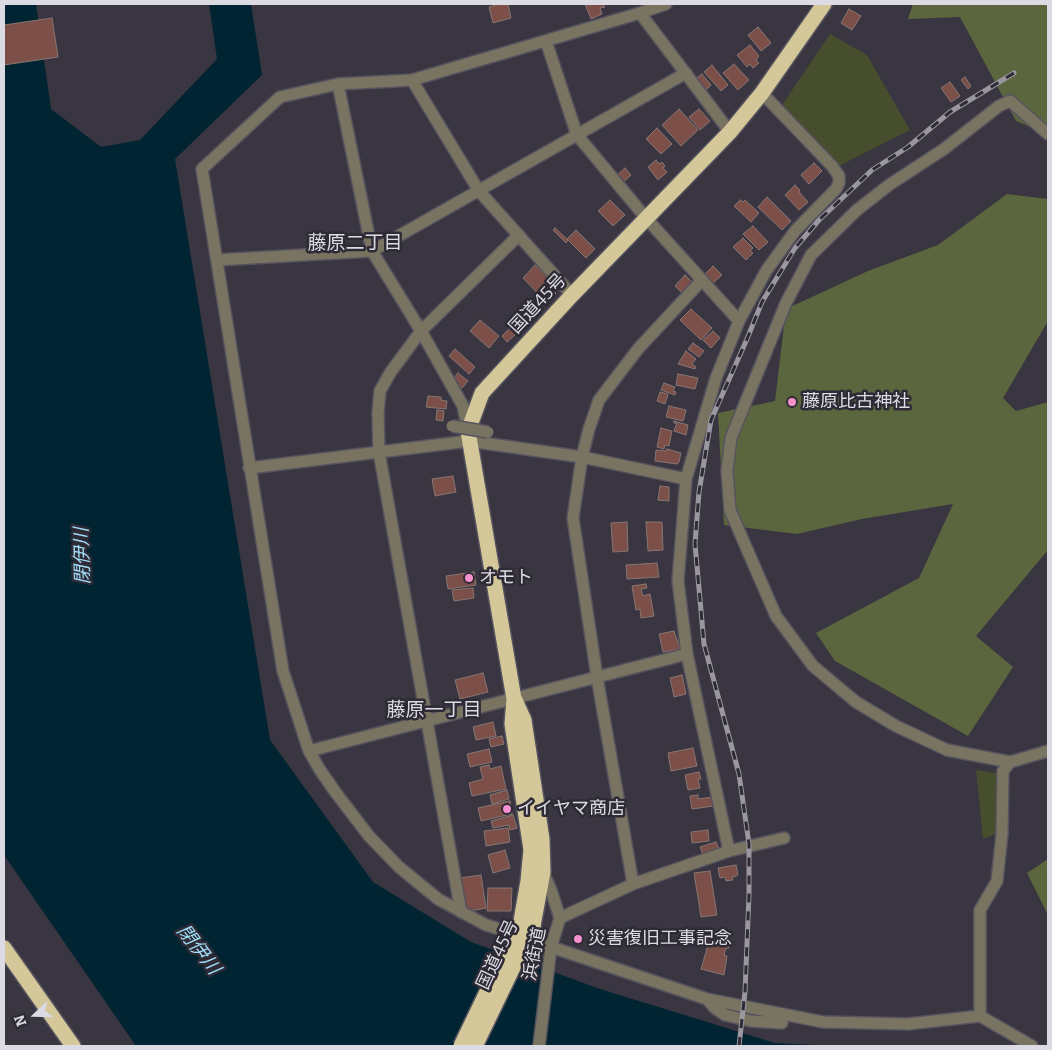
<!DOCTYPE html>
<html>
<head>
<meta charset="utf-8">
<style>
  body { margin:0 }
  #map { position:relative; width:1052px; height:1050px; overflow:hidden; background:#393541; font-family:Bitter,serif }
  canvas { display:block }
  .frame { position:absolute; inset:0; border:5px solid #dcdae2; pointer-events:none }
  .north { position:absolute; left:10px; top:990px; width:50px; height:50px; -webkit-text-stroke:4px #2e2b36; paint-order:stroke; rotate:249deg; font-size:14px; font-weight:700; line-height:20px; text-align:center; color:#dcdae2 }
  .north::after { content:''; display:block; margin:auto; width:18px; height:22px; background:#dcdae2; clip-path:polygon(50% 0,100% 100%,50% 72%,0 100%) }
</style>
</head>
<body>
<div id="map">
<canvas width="1052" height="1050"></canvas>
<div class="frame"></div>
<div class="north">N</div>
</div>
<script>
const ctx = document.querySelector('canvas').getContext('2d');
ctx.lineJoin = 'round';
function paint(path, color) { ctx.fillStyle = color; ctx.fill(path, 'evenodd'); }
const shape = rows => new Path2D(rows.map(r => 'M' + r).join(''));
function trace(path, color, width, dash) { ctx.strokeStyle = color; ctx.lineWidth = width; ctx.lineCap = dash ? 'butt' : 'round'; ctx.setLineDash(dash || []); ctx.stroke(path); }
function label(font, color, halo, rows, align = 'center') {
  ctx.font = font + ' Bitter,"Noto Sans JP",serif'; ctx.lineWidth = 5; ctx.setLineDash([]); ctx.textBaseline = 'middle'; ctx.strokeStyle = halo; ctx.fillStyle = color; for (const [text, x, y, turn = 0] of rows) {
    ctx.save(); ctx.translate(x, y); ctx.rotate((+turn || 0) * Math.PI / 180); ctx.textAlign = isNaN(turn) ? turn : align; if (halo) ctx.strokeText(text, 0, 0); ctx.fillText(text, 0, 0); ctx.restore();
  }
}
const green = shape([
  [830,34,867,55,910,130,839,166,782,105],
  [976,770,1001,774,998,833,983,839]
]);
const forest = shape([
  [913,4,1048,4,1048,134,1016,121,960,17,908,19],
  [1007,194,1048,199,1048,321,1003,398,1016,411,1048,402,1048,550,976,636,1013,667,968,736,835,661,816,633,919,578,953,504,862,519,797,534,724,525,718,413,775,401,786,309,868,271,938,245],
  [1048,859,1048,915,1027,873]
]);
const water = shape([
  [4,4,36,4,51,109,101,147,140,140,217,59,209,4,251,4,262,75,175,159,270,740,373,882,471,942,600,989,775,1043,833,1046,136,1046,4,855]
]);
const building = shape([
  [499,4,508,4,511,18,493,23,489,7,499,4],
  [585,4,603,4,605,7,600,8,602,14,591,19,585,4],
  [849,9,861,16,852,30,841,23,849,9],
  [52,18,58,57,4,65,4,25,52,18],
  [758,27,771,43,761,51,748,35,758,27],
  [750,45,759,56,756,60,759,63,753,68,750,64,747,67,737,55,750,45],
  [734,64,749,80,738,90,723,73,734,64],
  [712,65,728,85,721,91,704,72,712,65],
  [702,74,711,85,704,92,694,80,702,74],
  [965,77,971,86,968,89,961,80,965,77],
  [950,82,960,96,951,102,941,88,950,82],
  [679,109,698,130,681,146,662,125,679,109],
  [699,109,710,121,700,130,689,117,699,109],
  [657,128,672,144,661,154,646,139,657,128],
  [656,160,659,164,662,162,665,166,663,168,667,172,658,180,648,167,656,160],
  [814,163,822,171,809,184,801,175,814,163],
  [625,168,631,175,622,183,616,176,625,168],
  [795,185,800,190,799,192,808,202,799,210,785,195,795,185],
  [767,197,791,221,782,230,758,207,767,197],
  [610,200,625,215,613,226,598,211,610,200],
  [740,200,743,202,745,200,759,213,751,222,734,206,740,200],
  [753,226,768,242,759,250,743,234,753,226],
  [555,228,568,240,566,243,553,230,555,228],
  [576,230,595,249,586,258,567,239,576,230],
  [743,238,753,248,750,251,753,253,746,260,733,247,743,238],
  [535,265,550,280,547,284,556,293,546,302,523,278,535,265],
  [713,266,722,275,713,283,705,274,713,266],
  [685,275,694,284,683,294,675,286,685,275],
  [527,303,537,313,528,321,519,311,527,303],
  [691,309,712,328,701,340,680,320,691,309],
  [480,320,499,336,489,348,470,331,480,320],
  [511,327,517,333,507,342,502,336,511,327],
  [713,331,720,338,711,348,703,340,713,331],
  [693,343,704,351,699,357,688,349,693,343],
  [455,349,475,367,469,374,449,356,455,349],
  [686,351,696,359,692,364,696,367,695,369,678,364,686,351],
  [458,373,468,381,462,388,452,380,458,373],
  [678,374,698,378,695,389,676,385,678,374],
  [664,383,675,387,673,391,676,392,675,395,661,390,664,383],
  [660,392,668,394,665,404,657,401,660,392],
  [428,396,441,397,441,400,447,401,446,409,426,407,428,396],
  [669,406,686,410,683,421,666,417,669,406],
  [437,410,444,411,443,421,436,420,437,410],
  [674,421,688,425,686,435,674,431,677,423,674,423,674,421],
  [661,428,672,431,669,446,665,445,664,449,657,447,661,428],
  [667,449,681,453,679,462,677,464,655,461,656,450,666,451,667,449],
  [453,476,456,492,435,496,432,479,453,476],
  [660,486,669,487,669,501,658,500,660,486],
  [627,522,628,551,613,552,611,523,627,522],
  [646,522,662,522,663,550,648,551,646,522],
  [657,563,659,577,627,579,626,565,657,563],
  [474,572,476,585,448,589,446,576,474,572],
  [646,584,647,588,641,589,643,596,650,594,654,616,641,618,640,609,636,610,632,586,646,584],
  [473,588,474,598,454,601,452,590,473,588],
  [674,631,680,649,663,652,659,634,674,631],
  [483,673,488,692,460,699,455,680,483,673],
  [682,675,686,694,674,697,670,678,682,675],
  [493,722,496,736,476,740,473,727,493,722],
  [502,736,504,744,491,747,489,739,502,736],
  [693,748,697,766,671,771,668,753,693,748],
  [489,749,492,762,470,767,467,754,489,749],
  [489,765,490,769,501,766,506,789,472,796,469,783,483,779,480,767,489,765],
  [699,772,701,779,698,779,700,788,688,790,685,775,699,772],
  [507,790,509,799,492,804,490,795,507,790],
  [698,795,698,799,712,797,714,806,692,809,690,796,698,795],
  [510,801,512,814,481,821,478,808,510,801],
  [513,815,517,828,510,830,509,825,493,828,491,821,513,815],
  [508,828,510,842,486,846,484,831,508,828],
  [708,830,709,841,692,843,691,832,708,830],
  [716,842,719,849,703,854,700,847,716,842],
  [505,850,510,868,493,873,488,855,505,850],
  [736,865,738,875,732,878,733,880,726,881,725,877,720,878,718,868,736,865],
  [710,871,717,915,701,917,694,873,710,871],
  [481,875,486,908,465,912,460,878,481,875],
  [488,888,512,888,511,911,487,911,488,888],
  [705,932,731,939,729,948,726,948,724,955,727,956,724,975,701,969,708,945,701,943,705,932]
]);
const minor = shape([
  [666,4,640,13,412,80,338,84,280,97,202,169,283,671,309,751,320,770,336,793,369,836,399,867,438,899,486,925,529,938,551,947,707,999,823,1022,908,1024,980,1016,1032,1046],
  [640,13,730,132],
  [546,41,577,135,646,218,739,321],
  [412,80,479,191,572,295],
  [338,84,372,251,421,331,453,388,463,406,468,431],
  [217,260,372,251,686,73],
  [249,468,469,441,582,457,686,479,678,581,687,654,729,851,633,884,560,918],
  [686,479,716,378,739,321,766,271,795,231,836,189,839,183,839,176,832,166,762,93],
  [309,751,687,654],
  [1010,762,947,750,896,726,856,702,813,666,776,616,730,510,727,471,731,438,786,303,811,255,857,210,889,185,944,149,999,106,1010,101,1048,134],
  [729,851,784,838],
  [633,884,597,677,573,518,582,457,589,429,599,400,638,349,702,280],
  [461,912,379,452,378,413,380,391,390,373,421,331,519,235],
  [707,999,715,1008,725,1015,751,1021,782,1023],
  [980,1016,980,910,997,881,1002,834,1003,771,1010,762,1048,751],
  [539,1046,551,947,560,918,551,890,543,872]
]);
const highway = shape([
  [515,700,524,720,542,839,543,872,533,926],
  [521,921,528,881,531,850,512,724,514,699,468,431,482,393,572,295,730,132,762,93,824,4],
  [4,948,73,1046]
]);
const rail = shape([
  [739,1046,745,992,749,895,749,844,739,774,704,644,695,544,699,492,711,420,747,339,762,302,795,248,819,220,872,170,908,147,950,112,1014,73]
]);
const minorBridge = shape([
  [452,426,488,432]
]);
const highwayBridge = shape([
  [461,1046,521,921],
  [475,1046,533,926]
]);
const markers = [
  [792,402,5,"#f690cf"],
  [469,578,5,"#f690cf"],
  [507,809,5,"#f690cf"],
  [578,939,5,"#f690cf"]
];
const streetNames = [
  ["国道45号",538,304,-47],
  ["浜街道",535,954,-79],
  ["国道45号",498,955,-65]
];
const poiNames = [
  ["藤原比古神社",802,402],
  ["オモト",479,578],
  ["イイヤマ商店",517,809],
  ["災害復旧工事記念",588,939]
];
const neighbourhoodNames = [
  ["藤原二丁目",355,244],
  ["藤原一丁目",434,711]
];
const waterNames = [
  ["閉伊川",83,556,-92],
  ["閉伊川",198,950,52]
];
paint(green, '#464e2d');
paint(forest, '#5c663e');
paint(water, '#002432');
paint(building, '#7c5049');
trace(building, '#877673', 1);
trace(minor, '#56535e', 14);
trace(highway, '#56535e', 18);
trace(minor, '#797462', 11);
trace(highway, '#d4c89b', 15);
trace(rail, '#9a97a1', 5);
trace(rail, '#2e2b36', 3, [9]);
trace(minorBridge, '#56535e', 14, []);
trace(highwayBridge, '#56535e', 18, []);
trace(minorBridge, '#797462', 11);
trace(highwayBridge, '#d4c89b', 15);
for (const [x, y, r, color] of markers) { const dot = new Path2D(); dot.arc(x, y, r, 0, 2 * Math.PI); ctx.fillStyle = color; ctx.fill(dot); trace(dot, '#2e2b36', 2); }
label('18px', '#dcdae2', '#2e2b36', streetNames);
label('18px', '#dcdae2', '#2e2b36', poiNames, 'left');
label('19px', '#dcdae2', '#2e2b36', neighbourhoodNames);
label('italic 19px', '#9fdef8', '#2e2b36', waterNames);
</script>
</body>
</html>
